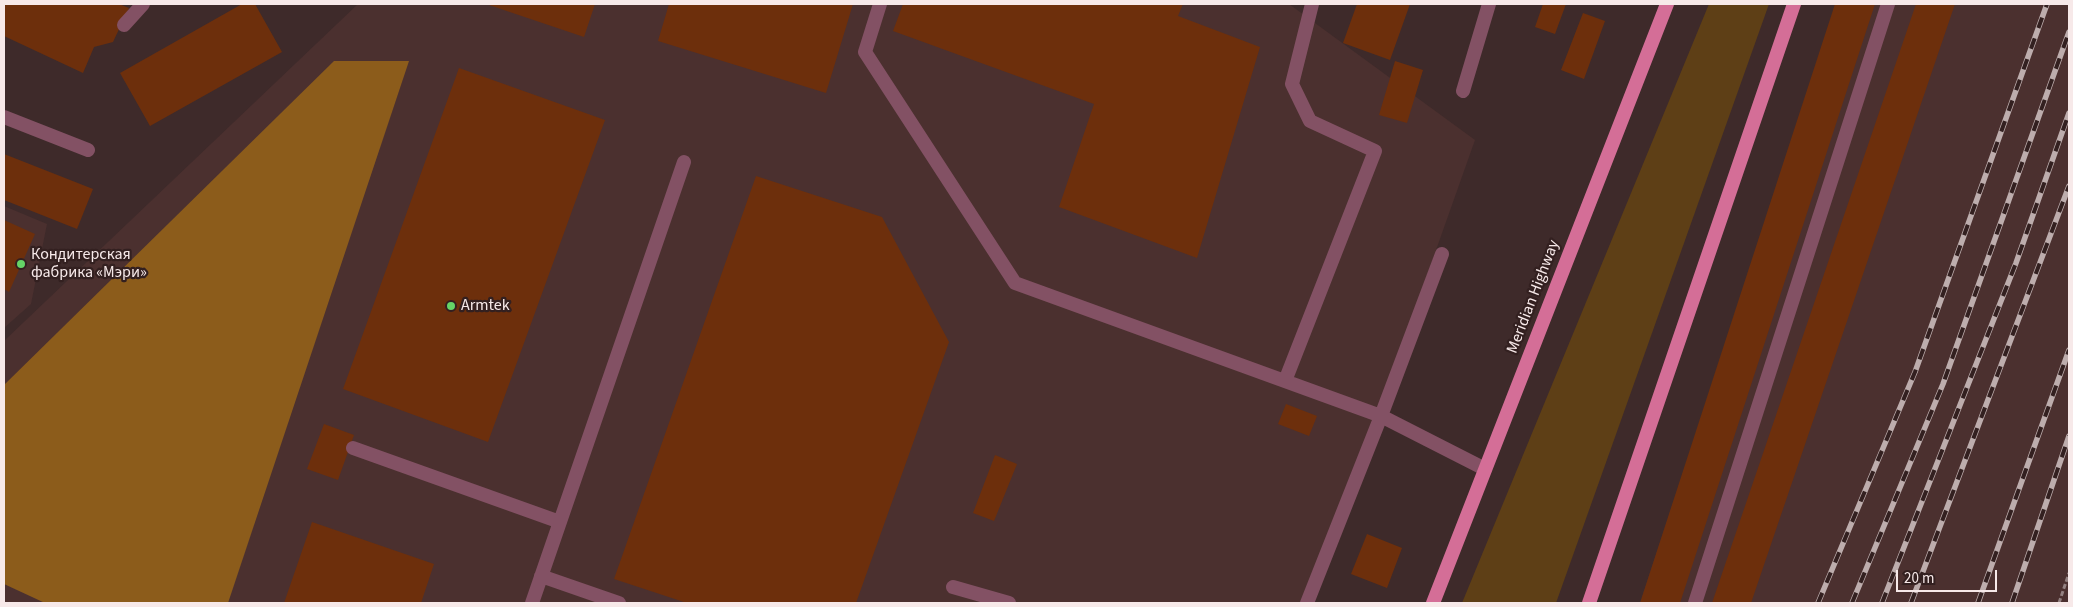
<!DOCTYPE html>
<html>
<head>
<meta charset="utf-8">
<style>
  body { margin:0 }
  #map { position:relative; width:2073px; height:607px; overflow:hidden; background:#3e2a2a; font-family:"Source Sans 3",sans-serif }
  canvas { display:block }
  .frame { position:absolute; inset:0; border:5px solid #f7e9e9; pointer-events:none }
  .scale { position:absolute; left:1896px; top:570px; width:101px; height:22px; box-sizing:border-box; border:2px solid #f7e9e9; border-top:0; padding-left:6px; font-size:15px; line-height:18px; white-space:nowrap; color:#f7e9e9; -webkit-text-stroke:4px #332020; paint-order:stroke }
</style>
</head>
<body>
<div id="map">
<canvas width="2073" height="607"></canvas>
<div class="frame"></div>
<div class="scale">20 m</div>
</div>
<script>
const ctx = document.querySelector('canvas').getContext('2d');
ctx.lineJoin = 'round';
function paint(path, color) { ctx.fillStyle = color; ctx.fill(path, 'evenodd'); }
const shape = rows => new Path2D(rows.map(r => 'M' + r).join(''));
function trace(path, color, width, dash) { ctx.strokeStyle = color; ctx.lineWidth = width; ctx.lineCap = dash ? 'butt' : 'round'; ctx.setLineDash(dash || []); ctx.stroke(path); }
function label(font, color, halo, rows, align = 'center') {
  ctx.font = font + ' "Source Sans 3",sans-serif'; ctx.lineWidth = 4.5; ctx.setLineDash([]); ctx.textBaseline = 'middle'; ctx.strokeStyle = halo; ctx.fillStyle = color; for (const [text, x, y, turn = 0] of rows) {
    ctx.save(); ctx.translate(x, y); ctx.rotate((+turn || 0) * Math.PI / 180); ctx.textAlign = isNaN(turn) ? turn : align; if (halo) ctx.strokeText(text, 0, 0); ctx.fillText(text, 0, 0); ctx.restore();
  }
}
const built = shape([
  [358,4,1289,4,1475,140,1311,603,4,603,4,341],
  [1837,4,2069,4,2069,603,1640,603],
  [4,206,47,224,31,304,4,328]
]);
const green = shape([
  [1709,4,1769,4,1556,603,1462,603]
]);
const forest = shape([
  [334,61,409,61,228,603,45,603,4,584,4,385]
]);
const building = shape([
  [4,4,119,4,129,8,113,42,94,47,83,73,4,36],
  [242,4,255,4,282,52,150,126,120,73],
  [486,4,595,4,584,37],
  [669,4,853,4,826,93,658,41],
  [903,4,1183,4,1178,16,1260,47,1197,258,1059,207,1094,104,893,31],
  [1357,4,1410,4,1390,60,1343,43],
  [1543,4,1566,4,1555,34,1535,27],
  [1835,4,1875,4,1680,603,1640,603],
  [1916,4,1955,4,1751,603,1712,603],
  [1583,13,1605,21,1584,79,1561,70],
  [1395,61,1423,70,1407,123,1379,115],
  [459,68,605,120,488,442,343,389],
  [4,154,93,189,77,229,4,200],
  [756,176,882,217,949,342,856,603,687,603,614,579],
  [4,220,35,234,9,292,4,289],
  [1286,404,1317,416,1309,436,1278,424],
  [324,424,354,435,338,480,307,469],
  [995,455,1017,464,994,521,973,513],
  [312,522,434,564,421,603,284,603],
  [1367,534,1402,548,1387,588,1351,574]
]);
const path = shape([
  [2059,603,2069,573]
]);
const service = shape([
  [880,4,865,52,1015,283,1381,416,1485,469],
  [124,25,143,4],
  [1463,91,1489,4],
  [4,117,88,150],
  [1285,381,1375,151,1310,121,1292,84,1312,4],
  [353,448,560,522],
  [541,576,619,603],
  [953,587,1009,603],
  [532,603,684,162],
  [1307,603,1381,416,1442,254],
  [1695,603,1888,4]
]);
const primary = shape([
  [1433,603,1667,4],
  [1589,603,1794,4]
]);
const rail = shape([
  [1818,603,1915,372,2047,4],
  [1852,603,1943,384,2069,32],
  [1882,603,2016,263,2069,113],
  [1911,603,2069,186],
  [1978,603,2069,350],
  [2012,603,2069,436]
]);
const markers = [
  [21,264,5,"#65d467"],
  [451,306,5,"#65d467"]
];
const poiNames = [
  ["Кондитерская",31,255],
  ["фабрика «Мэри»",31,273],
  ["Armtek",461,306]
];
const streetNames = [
  ["Meridian Highway",1534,297,-69]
];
paint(built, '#4b302f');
paint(green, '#5e3f16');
paint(forest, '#8c5c1b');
paint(building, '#6d2f0c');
trace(path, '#938181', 3, [5, 2.5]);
trace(service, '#835164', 14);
trace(primary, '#d46e97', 14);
trace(rail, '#bdadad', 5.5);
trace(rail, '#332020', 4, [11]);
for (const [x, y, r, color] of markers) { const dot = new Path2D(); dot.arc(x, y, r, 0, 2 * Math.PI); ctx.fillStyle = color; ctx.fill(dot); trace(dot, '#332020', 2); }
label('16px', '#f7e9e9', '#332020', poiNames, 'left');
label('16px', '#f7e9e9', '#332020', streetNames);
</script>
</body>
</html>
